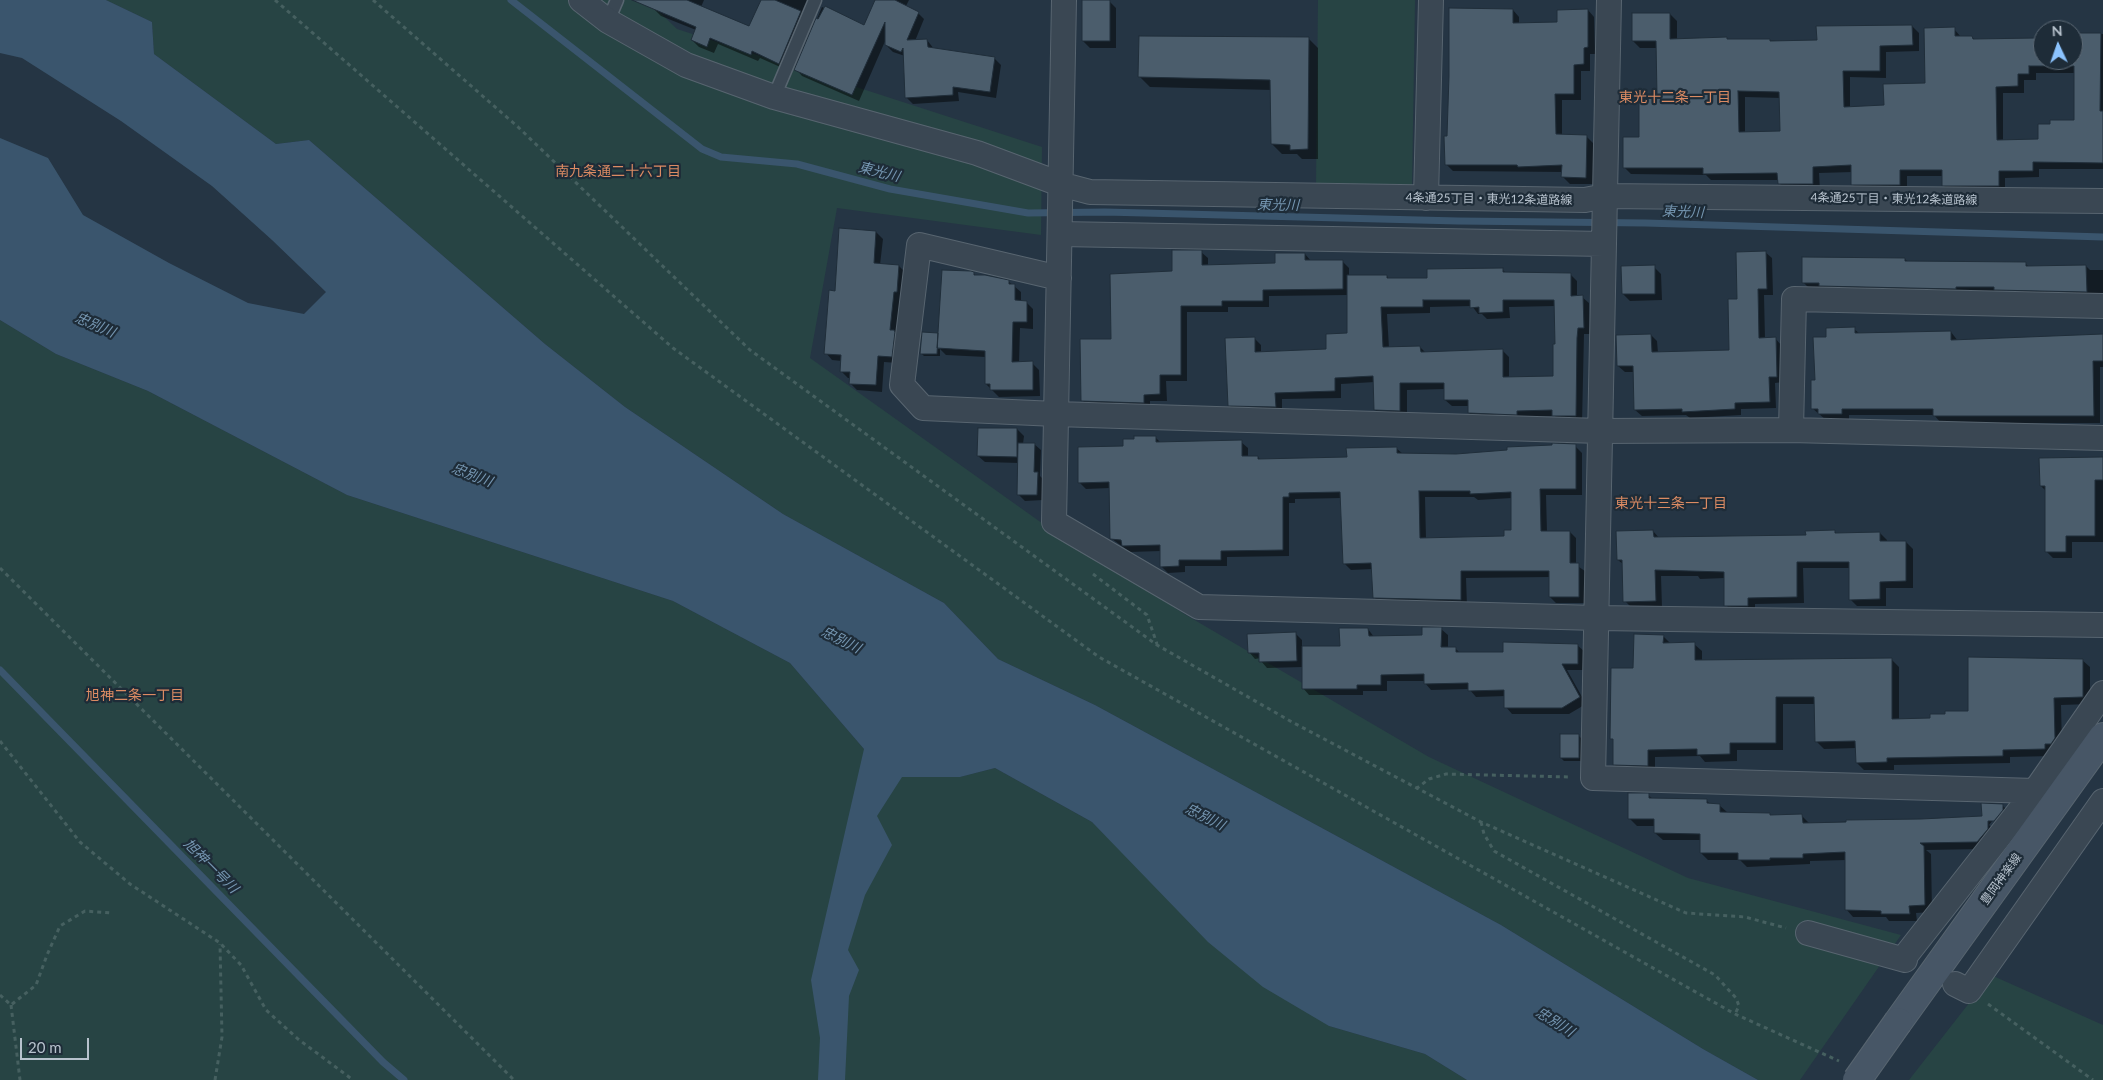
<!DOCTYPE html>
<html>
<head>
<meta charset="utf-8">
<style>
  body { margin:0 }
  #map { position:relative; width:2103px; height:1080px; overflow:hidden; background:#253544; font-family:Lato,sans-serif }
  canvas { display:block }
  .north { position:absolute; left:2033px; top:20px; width:50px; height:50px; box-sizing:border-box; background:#1e2c38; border:1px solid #5b6874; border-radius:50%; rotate:357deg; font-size:14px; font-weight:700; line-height:20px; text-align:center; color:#b7c2cd }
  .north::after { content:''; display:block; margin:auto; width:18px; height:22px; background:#8bc3fe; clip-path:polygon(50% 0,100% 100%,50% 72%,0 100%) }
  .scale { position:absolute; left:20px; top:1038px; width:69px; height:22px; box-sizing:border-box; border:2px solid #b7c2cd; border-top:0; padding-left:6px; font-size:15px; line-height:18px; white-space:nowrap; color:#b7c2cd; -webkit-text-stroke:4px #1e2c38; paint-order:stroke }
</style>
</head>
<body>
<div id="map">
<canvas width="2103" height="1080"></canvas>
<div class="north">N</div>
<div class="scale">20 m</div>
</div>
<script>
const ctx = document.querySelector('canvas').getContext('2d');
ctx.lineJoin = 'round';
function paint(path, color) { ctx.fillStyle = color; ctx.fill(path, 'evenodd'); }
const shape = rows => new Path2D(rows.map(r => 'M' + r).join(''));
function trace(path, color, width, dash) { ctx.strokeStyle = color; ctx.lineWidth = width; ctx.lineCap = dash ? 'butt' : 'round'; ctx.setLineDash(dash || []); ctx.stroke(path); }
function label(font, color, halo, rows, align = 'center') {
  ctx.font = font + ' Lato,"Noto Sans JP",sans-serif'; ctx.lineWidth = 4.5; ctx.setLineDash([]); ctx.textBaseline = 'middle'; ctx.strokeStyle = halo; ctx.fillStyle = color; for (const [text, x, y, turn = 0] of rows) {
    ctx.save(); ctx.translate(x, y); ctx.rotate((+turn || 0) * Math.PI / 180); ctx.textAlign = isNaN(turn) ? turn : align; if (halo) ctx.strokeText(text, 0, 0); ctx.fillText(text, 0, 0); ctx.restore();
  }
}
const green = shape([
  [106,0,647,0,677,29,1042,147,1041,235,837,208,810,358,1039,521,1186,615,1429,757,1688,878,1901,935,1800,1080,1758,1080,1703,1049,1501,925,1095,705,998,659,944,603,783,514,625,407,545,344,309,140,276,144,154,54,152,22],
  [1318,0,1415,0,1412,188,1316,186],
  [0,320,56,354,148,391,347,495,673,601,790,663,864,749,960,777,995,768,1092,822,1138,868,1329,1026,1425,1054,1467,1080,0,1080],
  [1991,975,2103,1025,2103,1080,1909,1080]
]);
const water = shape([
  [0,0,106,0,152,22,154,54,276,144,309,140,545,344,625,407,783,514,944,603,998,659,1095,705,1501,925,1703,1049,1758,1080,1467,1080,1425,1054,1329,1026,1263,987,1208,942,1092,822,995,768,960,777,902,777,877,816,892,845,865,895,848,950,859,970,849,996,845,1080,818,1080,820,1038,811,980,864,749,790,663,673,601,347,495,148,391,56,354,0,320,0,138,48,158,83,215,169,263,248,303,304,314,326,292,272,240,212,186,121,121,22,58,0,53]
]);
const shadow = shape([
  [657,0,704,0,701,7,750,28,763,0,814,0,787,70,760,58,758,61,718,44,714,53,699,47,692,40,696,30,661,16,654,9],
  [876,0,909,0,905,8,918,13,924,19,915,41,927,40,934,49,994,58,1001,65,996,98,958,92,959,101,913,104,906,97,905,56,893,52,886,45,886,39,859,101,802,76,796,69,822,7,864,27],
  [1109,1,1116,8,1116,48,1090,48,1083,41],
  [1513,10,1519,17,1519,24,1558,24,1588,10,1594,17,1595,54,1590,54,1590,71,1581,71,1581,100,1562,100,1562,136,1586,136,1593,143,1593,184,1570,184,1563,177,1563,172,1453,171,1446,164,1448,137],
  [1670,14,1677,21,1677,40,1818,41,1912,26,1919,33,1919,51,1886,52,1886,78,1850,77,1850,108,1886,107,1926,84,1954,29,1961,37,1972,37,1975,40,2037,39,2043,33,2043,60,2073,60,2073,34,2103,34,2103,169,2039,169,2039,177,2005,178,2005,193,1950,192,1943,185,1943,176,1907,176,1907,192,1859,191,1852,184,1853,172,1819,173,1820,191,1786,190,1779,183,1779,180,1711,180,1706,175,1631,174,1624,167,1658,98,1657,48,1640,48,1633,41],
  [2036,73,2075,73,2075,122,2039,141,2003,141,2003,93,2024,93,2024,80,2036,80],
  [1745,97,1781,98,1781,132,1745,133],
  [1308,38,1318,48,1318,159,1302,159,1297,154,1282,154,1272,144,1272,90,1150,87,1140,77],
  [876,232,883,239,880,265,899,266,906,273,903,298,900,298,896,334,898,363,884,362,882,392,857,390,850,383,851,378,848,378,841,371,842,361,832,360,826,353,836,292],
  [1201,252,1208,258,1208,266,1276,264,1305,254,1311,261,1342,261,1349,268,1349,276,1387,276,1389,279,1428,279,1502,269,1507,274,1570,274,1577,281,1577,297,1582,297,1589,303,1590,334,1584,334,1582,423,1560,422,1555,416,1476,419,1469,413,1469,406,1452,406,1445,400,1445,389,1407,390,1407,417,1382,416,1375,410,1375,382,1341,384,1341,398,1282,399,1282,413,1236,412,1229,405,1254,338,1261,345,1261,353,1328,351,1348,334,1348,295,1269,296,1269,307,1228,307,1228,312,1187,312,1187,381,1166,381,1167,401,1150,401,1150,409,1089,407,1082,400,1112,340,1173,272],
  [1472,306,1478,314,1482,314,1487,319,1510,318,1509,307,1555,306,1556,345,1554,377,1509,378,1509,357,1502,350,1426,353,1420,347,1389,348,1387,314,1430,313,1430,307],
  [1765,252,1772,258,1773,295,1764,295,1765,339,1775,338,1781,345,1783,382,1775,383,1776,408,1741,409,1741,415,1690,418,1686,415,1642,416,1635,410,1635,372,1625,372,1618,366,1651,335,1657,341,1658,353,1731,352,1738,300],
  [1905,259,1908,262,2025,263,2030,268,2086,266,2090,270,2103,270,2103,298,1810,289,1803,282],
  [1654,267,1661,274,1662,300,1630,301,1623,294],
  [973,273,976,276,1008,281,1021,292,1021,302,1026,302,1033,309,1033,329,1020,328,1019,363,1032,363,1039,370,1040,396,999,397,986,384,986,357,946,355,940,349,940,356,924,356,921,353,939,336],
  [1854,329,1860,334,1951,332,1958,341,2103,335,2103,367,2100,367,2100,423,1941,423,1934,415,1849,415,1849,420,1826,420,1812,408,1816,381,1828,338],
  [1017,429,1024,436,1023,444,1034,444,1041,450,1040,476,1043,479,1043,500,1025,501,1019,495,1019,463,985,462,978,456],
  [1156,438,1161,443,1241,442,1248,448,1248,457,1258,457,1261,460,1348,458,1396,448,1403,454,1473,454,1576,447,1582,453,1582,495,1546,495,1547,532,1570,532,1576,538,1576,565,1585,571,1585,603,1556,603,1550,597,1550,577,1466,578,1467,606,1381,604,1375,598,1373,569,1351,570,1344,563,1342,498,1295,499,1295,503,1289,503,1289,556,1227,557,1227,566,1185,566,1185,572,1168,573,1161,566,1161,551,1130,552,1112,539,1110,488,1086,489,1079,482,1124,447],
  [1425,497,1474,497,1478,500,1512,498,1512,532,1505,537,1426,539],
  [2103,459,2103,542,2072,542,2072,558,2053,558,2046,551,2046,491,2041,486],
  [1653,531,1660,539,1807,536,1834,531,1837,534,1880,533,1887,540,1887,542,1906,542,1913,549,1913,588,1886,588,1886,606,1857,606,1850,599,1850,568,1803,568,1804,603,1755,604,1755,613,1733,612,1726,605,1725,578,1700,579,1698,576,1661,576,1662,607,1632,608,1625,601,1624,565,1618,560],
  [1368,629,1374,637,1424,637,1441,629,1448,635,1448,648,1455,648,1460,653,1505,653,1577,645,1584,651,1584,670,1567,670,1586,704,1569,714,1512,714,1506,707,1506,696,1476,697,1469,689,1431,690,1425,683,1425,681,1387,681,1387,691,1363,691,1363,695,1309,695,1303,688,1303,667,1267,668,1261,661,1261,658,1255,659,1249,652,1295,633,1302,640,1302,647,1341,647],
  [1663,636,1671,644,1694,644,1702,651,1702,661,1892,660,1899,667,1899,720,1931,719,1969,712,2082,660,2090,667,2090,704,2061,705,2062,746,2052,756,2010,757,2010,763,1894,765,1894,770,1864,770,1857,763,1856,748,1824,749,1816,741,1815,704,1783,704,1783,750,1737,750,1737,761,1705,762,1700,756,1655,757,1655,773,1622,772,1614,764,1614,741,1612,738,1635,669],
  [1579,736,1582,739,1582,761,1564,761,1561,758],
  [1648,795,1653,799,1707,801,1711,805,1719,805,1727,812,1769,814,1771,816,1802,816,1809,823,1983,817,2002,805,2010,813,1985,849,1926,850,1931,854,1932,912,1916,913,1917,921,1889,921,1886,917,1853,917,1846,909,1847,860,1810,861,1810,864,1747,867,1740,860,1708,860,1701,853,1701,840,1663,840,1655,833,1655,826,1637,826,1629,818],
  [2001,810,2004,810,1991,827,1989,825]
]);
const stream = shape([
  [511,0,702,149,721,157,797,164,890,189,1028,213,1105,212,1458,221,1646,223,2103,237],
  [0,670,383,1062,404,1080]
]);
const building = shape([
  [632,0,687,0,749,26,761,0,775,0,801,11,779,64,752,51,751,55,710,38,707,47,691,40,696,27,632,0],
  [875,0,895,0,919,12,907,40,927,39,928,47,995,57,990,92,953,87,953,95,905,98,903,48,901,52,885,45,885,22,852,95,794,70,816,18,818,19,825,6,864,25,875,0],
  [1082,0,1110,0,1110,41,1082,41,1082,0],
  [1449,8,1513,9,1513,23,1557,22,1557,10,1588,9,1588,47,1584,48,1584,64,1574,65,1574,94,1555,94,1556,134,1587,135,1586,178,1561,177,1562,165,1518,167,1517,165,1445,165,1444,136,1447,136,1449,76,1449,8],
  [1632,13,1670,13,1670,39,1727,37,1727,39,1770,39,1770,41,1817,40,1816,26,1912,25,1913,45,1880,46,1880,71,1843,71,1844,107,1884,105,1883,84,1925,83,1924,28,1955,27,1955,36,1972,36,1973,39,2036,38,2036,33,2043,33,2043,60,2073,60,2073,33,2101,33,2100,111,2103,111,2103,163,2033,162,2033,171,1999,171,1999,186,1942,186,1942,170,1900,170,1900,185,1851,185,1851,165,1813,167,1813,184,1778,184,1777,173,1703,174,1703,168,1623,168,1623,137,1639,137,1639,96,1657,96,1656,41,1632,41,1632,13],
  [2029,66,2074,66,2074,120,2050,120,2050,124,2038,124,2038,139,1997,140,1996,87,2018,86,2018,74,2029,74,2029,66],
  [1738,91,1779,92,1780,131,1739,132,1738,91],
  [1139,36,1309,37,1308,149,1290,150,1290,145,1271,144,1270,80,1138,77,1139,36],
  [839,228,876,231,874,263,899,265,897,292,894,292,890,330,894,330,895,332,892,357,878,356,876,385,849,384,850,372,840,372,841,355,824,354,829,290,835,291,839,228],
  [1172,250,1202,250,1202,265,1275,263,1275,253,1305,253,1305,260,1343,260,1343,289,1263,290,1263,301,1222,301,1222,306,1181,306,1181,375,1160,375,1160,394,1144,395,1144,403,1081,401,1080,339,1111,339,1110,274,1172,271,1172,250],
  [1766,251,1767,289,1758,289,1759,338,1776,337,1777,377,1769,377,1770,402,1735,403,1735,409,1682,412,1682,409,1634,410,1633,366,1617,366,1616,335,1651,334,1652,352,1729,350,1728,299,1737,299,1736,252,1766,251],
  [1802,257,1905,258,1905,261,2026,262,2026,266,2086,265,2087,292,1994,290,1994,287,1956,287,1956,289,1819,286,1819,283,1802,283,1802,257],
  [1655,265,1655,294,1622,294,1621,266,1655,265],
  [1503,268,1503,272,1571,273,1571,296,1583,295,1584,328,1578,328,1577,338,1576,416,1552,416,1552,410,1517,411,1517,415,1468,413,1468,400,1444,400,1444,383,1400,383,1400,411,1374,410,1373,376,1335,378,1335,391,1275,393,1276,407,1228,406,1225,338,1255,337,1255,352,1326,349,1326,334,1347,333,1347,275,1387,275,1387,278,1427,278,1427,269,1503,268],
  [1423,300,1470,300,1470,308,1479,307,1479,313,1503,312,1503,300,1554,300,1555,344,1553,344,1553,376,1503,377,1503,349,1421,352,1420,346,1383,347,1381,307,1423,307,1423,300],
  [942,270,971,271,974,272,974,275,985,275,1009,280,1009,284,1015,284,1015,300,1027,301,1027,322,1013,322,1012,362,1033,361,1033,390,990,390,990,384,985,384,985,351,937,348,942,270],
  [1855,327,1855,333,1951,331,1951,340,2103,334,2103,361,2093,361,2094,416,1933,416,1933,409,1842,409,1842,414,1818,414,1818,409,1811,409,1811,380,1815,380,1813,337,1826,337,1826,328,1855,327],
  [922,332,938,333,937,354,920,354,922,332],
  [978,428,1017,428,1017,457,977,456,978,428],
  [1134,436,1156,436,1156,442,1242,440,1242,456,1258,456,1258,459,1347,457,1346,448,1397,447,1397,453,1456,454,1507,450,1507,447,1552,445,1552,443,1576,444,1576,489,1540,489,1541,531,1570,531,1570,563,1579,563,1579,597,1549,597,1549,571,1461,571,1461,600,1373,598,1371,563,1343,564,1340,492,1289,493,1289,497,1283,497,1283,550,1221,551,1221,560,1179,560,1179,566,1160,567,1160,545,1122,546,1121,540,1110,539,1109,482,1078,483,1078,447,1123,446,1123,439,1134,439,1134,436],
  [1419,491,1470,491,1470,494,1511,492,1511,530,1504,530,1504,536,1420,538,1419,491],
  [1018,443,1035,443,1034,472,1038,472,1037,495,1017,495,1018,443],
  [2103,457,2103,480,2095,480,2095,536,2066,536,2066,552,2045,552,2045,486,2040,486,2039,458,2103,457],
  [1653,530,1654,537,1806,535,1805,531,1835,530,1835,533,1880,532,1880,541,1906,541,1906,581,1880,582,1880,599,1849,600,1849,562,1797,562,1797,597,1748,598,1748,606,1724,606,1724,572,1655,570,1656,601,1623,602,1622,560,1617,560,1616,531,1653,530],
  [1422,627,1442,627,1441,647,1456,647,1456,652,1503,652,1503,642,1578,644,1578,664,1562,664,1580,697,1562,708,1504,708,1504,690,1468,691,1468,683,1424,684,1424,674,1381,675,1381,685,1357,685,1357,689,1302,689,1302,646,1340,646,1339,628,1368,628,1369,636,1422,635,1422,627],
  [1296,632,1297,661,1259,662,1259,653,1248,653,1247,634,1296,632],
  [1634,634,1664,635,1663,643,1695,642,1695,660,1892,658,1892,719,1930,718,1930,714,1945,714,1945,711,1968,711,1968,657,2083,659,2083,697,2054,698,2055,738,2051,744,2045,744,2045,749,2003,750,2003,756,1887,758,1887,762,1856,763,1855,741,1815,742,1814,697,1776,697,1776,743,1730,743,1730,754,1697,755,1697,749,1648,750,1648,766,1613,765,1613,739,1610,739,1611,668,1633,668,1634,634],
  [1560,734,1579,734,1579,758,1560,758,1560,734],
  [1628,793,1649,793,1649,798,1707,799,1707,803,1720,804,1720,812,1770,813,1770,815,1802,814,1803,823,1846,822,1846,820,1921,819,1982,816,1981,803,2003,804,2003,810,1994,821,1988,821,1988,829,1977,842,1920,843,1924,846,1925,905,1909,906,1910,914,1881,914,1881,911,1845,910,1845,852,1803,854,1803,858,1770,858,1770,860,1738,860,1738,853,1700,853,1700,834,1654,833,1654,819,1628,819,1628,793]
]);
const path = shape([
  [275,0,673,348,1099,657,1735,1014,1839,1061],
  [373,0,518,127,750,350,1157,645,1292,722,1481,822,1686,913,1745,917,1786,928],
  [0,568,514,1080],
  [1093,574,1147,615,1157,644],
  [0,741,80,842,130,884,220,943,241,965,266,1010,298,1039,353,1080],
  [1416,789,1429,779,1446,774,1570,777],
  [1481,822,1484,834,1494,851,1715,975,1736,998,1739,1006,1735,1014],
  [0,995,11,1005,36,985,47,955,60,926,85,911,111,913],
  [1988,1004,2093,1080],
  [11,1005,20,1080],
  [215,1080,222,1037,220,944]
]);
const service = shape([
  [608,21,617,0],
  [774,97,815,0]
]);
const minor = shape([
  [581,0,608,21,686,65,774,97,977,153,1060,184,1090,192,1585,200,1605,196,2103,201],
  [1064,0,1054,522,1199,607,1597,618,2103,625],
  [1609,0,1593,778,2035,791],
  [1426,198,1431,0],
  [1060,234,1604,244],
  [1059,278,919,245,902,385,923,408,1056,414,1600,431,1791,430,2103,438],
  [1791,430,1794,299,2103,306],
  [1808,933,1905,960],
  [1903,959,2035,791,2103,693],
  [1955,984,1969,991,2103,801]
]);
const secondary = shape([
  [1898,1022,2103,737]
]);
const secondaryBridge = shape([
  [1857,1080,1898,1022]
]);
const streetNames = [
  ["4条通25丁目・東光12条道路線",1489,199,1],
  ["4条通25丁目・東光12条道路線",1894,199,1],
  ["豊岡神楽線",2001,879,-54]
];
const neighbourhoodNames = [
  ["東光十二条一丁目",1675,97],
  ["南九条通二十六丁目",618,171],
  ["東光十三条一丁目",1671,503],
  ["旭神二条一丁目",135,695]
];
const waterNames = [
  ["東光川",879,172,14],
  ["東光川",1278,205,1],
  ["東光川",1683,212,2],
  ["忠別川",95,325,23],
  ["忠別川",472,475,21],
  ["忠別川",841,640,26],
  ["忠別川",1205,817,26],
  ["旭神一号川",211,866,45],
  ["忠別川",1555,1022,32]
];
paint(green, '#274444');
paint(water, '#3a556d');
paint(shadow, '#0007');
trace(stream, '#3a556d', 7);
paint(building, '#4b5d6c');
trace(building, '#202e3a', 1);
trace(service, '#586570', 15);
trace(minor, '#586570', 26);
trace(secondary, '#586570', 30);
trace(path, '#466060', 3, [4, 4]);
trace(service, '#3a4753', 12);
trace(minor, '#3a4753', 24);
trace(secondary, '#475666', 28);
trace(secondaryBridge, '#586570', 30, []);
trace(secondaryBridge, '#475666', 28);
label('12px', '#b7c2cd', '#1e2c38', streetNames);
label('14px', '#dc8b63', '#1e2c38', neighbourhoodNames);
label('italic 14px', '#7596b1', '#1e2c38', waterNames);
</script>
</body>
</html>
